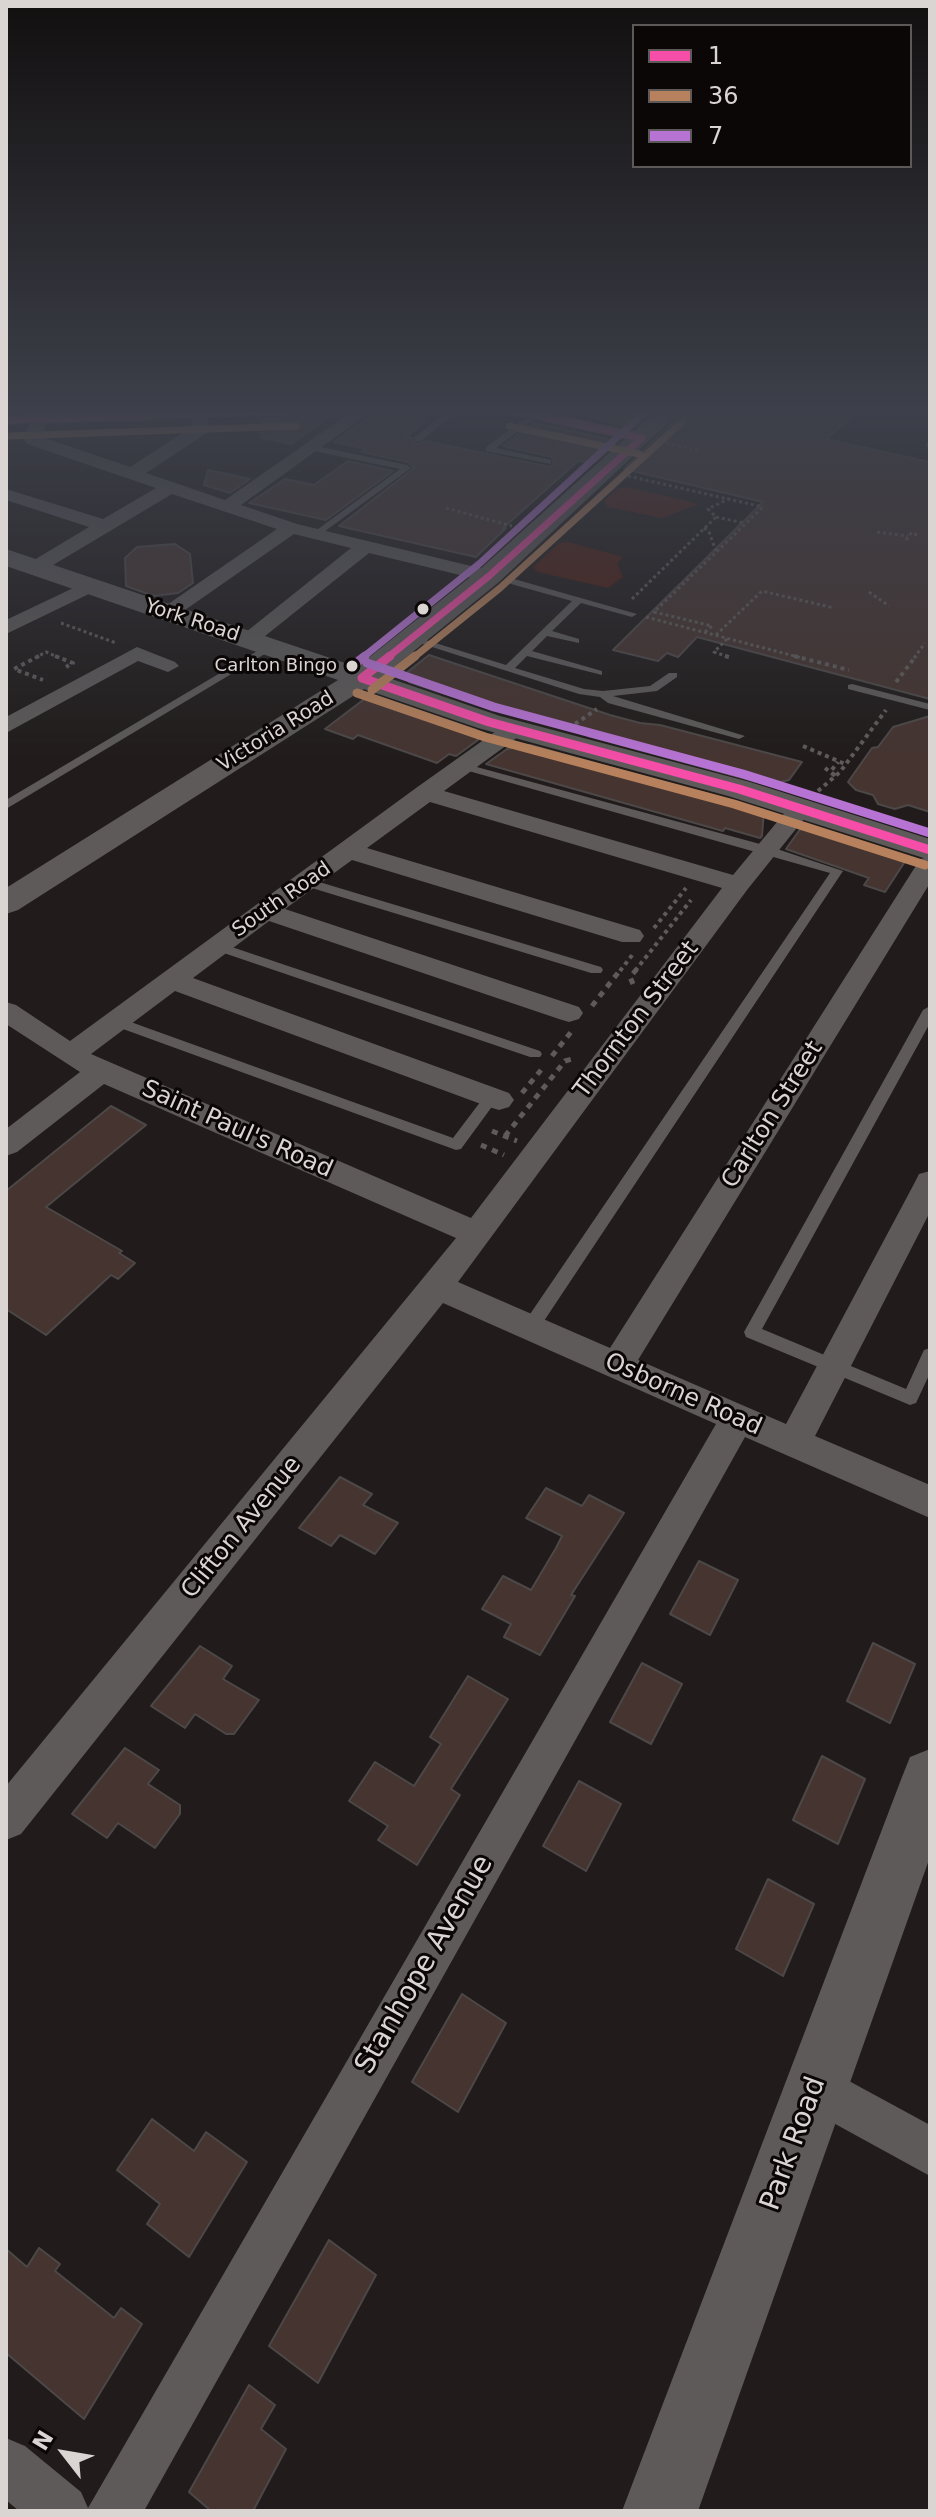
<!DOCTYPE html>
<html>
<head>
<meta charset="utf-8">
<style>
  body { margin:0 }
  #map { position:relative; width:936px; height:2517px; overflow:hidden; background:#211c1b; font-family:"DejaVu Sans",sans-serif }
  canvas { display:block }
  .frame { position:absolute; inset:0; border:8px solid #dad4d3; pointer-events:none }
  .legend { position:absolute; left:632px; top:24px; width:280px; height:144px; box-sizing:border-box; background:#0a0706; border:2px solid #5d5958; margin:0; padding:10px 14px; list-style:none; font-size:24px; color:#dad4d3 }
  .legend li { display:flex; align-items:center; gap:16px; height:40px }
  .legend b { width:40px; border:2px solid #5d5958 }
  .north { position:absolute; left:24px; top:2413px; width:80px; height:80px; -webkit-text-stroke:6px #0a0706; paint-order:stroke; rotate:301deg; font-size:22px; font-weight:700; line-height:32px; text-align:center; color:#dad4d3 }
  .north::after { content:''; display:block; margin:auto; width:28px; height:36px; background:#dad4d3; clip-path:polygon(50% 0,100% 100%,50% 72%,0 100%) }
</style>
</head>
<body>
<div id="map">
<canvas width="936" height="2517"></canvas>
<div class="frame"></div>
<ul class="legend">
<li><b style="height:10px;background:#f54da8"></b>1</li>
<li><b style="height:10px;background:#b6815c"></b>36</li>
<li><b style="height:10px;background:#b673d3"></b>7</li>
</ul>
<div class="north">N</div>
</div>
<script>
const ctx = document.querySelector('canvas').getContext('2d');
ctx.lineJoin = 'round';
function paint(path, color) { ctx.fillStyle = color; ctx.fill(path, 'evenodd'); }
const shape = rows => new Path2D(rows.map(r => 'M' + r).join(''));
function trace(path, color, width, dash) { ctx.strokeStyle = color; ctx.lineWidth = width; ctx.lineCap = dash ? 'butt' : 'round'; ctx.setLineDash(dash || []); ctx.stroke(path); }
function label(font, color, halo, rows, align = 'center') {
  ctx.font = font + ' "DejaVu Sans",sans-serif'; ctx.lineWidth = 6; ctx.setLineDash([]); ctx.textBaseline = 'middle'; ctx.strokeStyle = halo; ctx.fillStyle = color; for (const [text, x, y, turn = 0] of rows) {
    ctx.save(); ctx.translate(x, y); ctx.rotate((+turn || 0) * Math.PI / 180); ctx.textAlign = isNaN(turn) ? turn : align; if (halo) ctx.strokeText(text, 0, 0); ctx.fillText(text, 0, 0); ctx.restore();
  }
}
const green = shape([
  [628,487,699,504,662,518,608,507,604,501,619,488],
  [568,542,623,557,617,563,623,577,608,588,538,572,533,567,559,543]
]);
const building = shape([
  [387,410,431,410,420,418,428,420,405,437,412,438,415,444,426,441,550,467,554,464,552,457,503,446,534,423,618,441,595,462,578,461,503,528,506,528,476,557,339,526,414,468,408,462,361,452,366,449,334,442,373,414,387,410],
  [560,410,652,410,633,428,560,410],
  [685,410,861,410,826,439,930,462,930,699,697,637,678,657,667,653,658,661,613,650,763,502,624,469,685,410],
  [331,416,291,444,262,438,260,419,331,416],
  [348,461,393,471,326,520,249,503,285,479,314,485,348,461],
  [208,470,250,479,230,493,204,485,208,470],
  [175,544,190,554,193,583,178,593,154,596,126,586,125,558,137,547,175,544],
  [429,655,610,715,640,723,660,725,802,762,789,780,768,785,588,736,592,735,466,699,467,701,409,682,405,674,429,655],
  [375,696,476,730,478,740,456,756,449,754,437,763,358,735,353,739,325,729,367,697,375,696],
  [930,716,930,812,908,805,895,809,878,804,873,795,856,790,848,782,872,748,878,747,893,727,930,716],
  [530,745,764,810,762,836,760,838,725,828,723,831,486,764,507,749,530,745],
  [808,827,856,841,908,857,885,892,864,885,869,878,786,849,801,828,808,827],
  [111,1106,146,1125,46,1207,122,1251,119,1253,135,1263,118,1279,111,1275,46,1335,6,1309,6,1191,111,1106],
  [340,1477,372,1494,363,1505,398,1523,375,1554,340,1535,331,1546,299,1528,340,1477],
  [546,1488,582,1506,589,1495,624,1513,571,1595,575,1596,540,1655,504,1637,511,1624,482,1609,503,1576,531,1590,556,1548,562,1536,526,1518,546,1488],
  [699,1561,738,1580,710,1635,670,1614,699,1561],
  [873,1643,915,1664,890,1723,847,1701,873,1643],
  [200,1646,232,1666,223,1679,259,1700,234,1734,226,1734,195,1714,185,1728,151,1706,200,1646],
  [642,1663,682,1684,651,1744,610,1722,642,1663],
  [468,1676,508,1699,451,1789,460,1795,417,1865,378,1840,388,1826,349,1801,375,1762,414,1786,441,1744,430,1737,468,1676],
  [125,1748,159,1770,148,1784,180,1805,180,1814,155,1848,118,1823,107,1838,72,1814,125,1748],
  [822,1756,865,1779,838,1844,793,1820,822,1756],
  [579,1781,621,1804,586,1871,543,1846,579,1781],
  [768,1879,814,1904,783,1976,736,1949,768,1879],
  [462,1994,506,2023,458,2112,412,2082,462,1994],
  [152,2119,194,2151,206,2132,247,2162,189,2257,147,2224,160,2204,117,2170,152,2119],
  [329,2240,376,2275,318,2383,269,2346,329,2240],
  [39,2248,60,2264,55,2271,114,2318,121,2308,142,2324,84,2419,6,2353,6,2249,27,2267,39,2248],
  [249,2385,275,2405,261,2429,286,2449,253,2511,211,2511,189,2492,249,2385]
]);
const pathFar2 = shape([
  [666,443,700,451],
  [628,476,763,507],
  [446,508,512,526],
  [716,517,744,523],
  [704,528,709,532,716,551],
  [877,532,908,536],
  [906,540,911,533,918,535],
  [869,592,889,606],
  [632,599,716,517,708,509,728,499],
  [646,617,802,658],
  [61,623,116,643],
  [705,632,712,626,654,612,763,507],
  [716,635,762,591,834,608],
  [727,639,714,652,729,657],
  [35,658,46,652,60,658],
  [914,658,925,643]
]);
const pathFar1 = shape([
  [39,656,14,669,43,680],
  [55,656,73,663,66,667],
  [725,656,729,657],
  [794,656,849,670],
  [896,682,916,656],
  [575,724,597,709],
  [803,746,845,764],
  [825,768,834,775],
  [835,776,831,771,838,762],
  [818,791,840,772,886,710],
  [654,928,686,888],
  [620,971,633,954],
  [635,971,691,900]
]);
const path = shape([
  [633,984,630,977,637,969],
  [592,1006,621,969],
  [552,1056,571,1032],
  [522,1093,541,1070],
  [492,1131,517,1141],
  [505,1136,565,1061,576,1058],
  [481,1145,504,1155]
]);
const lane = shape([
  [449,410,459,410,421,441,415,441,415,437,449,410],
  [532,413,539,415,496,448,551,460,551,464,486,451,486,447,532,413],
  [930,441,930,447,926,447,926,443,930,441],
  [312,445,407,465,411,468,317,537,312,534,314,532,400,469,309,450,309,446,312,445],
  [514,579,637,614,632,617,581,603,552,631,579,639,579,643,547,636,532,651,602,671,602,675,527,656,515,668,584,689,603,691,650,686,669,673,677,673,677,677,657,691,613,696,745,736,739,739,608,703,600,697,579,694,407,639,416,637,506,665,572,601,511,584,509,582,514,579],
  [269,644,274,647,273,649,6,809,6,800,269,644],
  [852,684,930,704,930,710,848,689,848,685,852,684],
  [462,763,771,847,843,871,536,1333,530,1335,524,1333,522,1328,524,1323,830,873,458,768,458,764,462,763],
  [306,878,601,967,603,970,601,973,591,973,302,885,302,879,306,878],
  [217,942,540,1051,542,1054,540,1057,530,1057,212,949,212,943,217,942],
  [930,1006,930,1023,762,1329,906,1389,924,1350,930,1348,930,1373,916,1403,910,1405,746,1337,744,1332,923,1010,930,1006],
  [128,1021,453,1138,487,1093,492,1092,499,1097,461,1149,456,1150,123,1029,121,1026,128,1021]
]);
const street = shape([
  [143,410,303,410,295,415,208,418,207,433,146,473,225,500,354,410,373,410,241,505,297,524,496,572,499,576,489,582,369,553,255,644,241,644,238,640,241,636,351,548,294,534,175,617,161,617,158,613,161,609,277,529,172,494,43,571,29,571,26,567,29,563,89,527,6,500,6,489,103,519,156,488,27,444,24,440,29,424,6,425,6,415,143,410],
  [191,419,192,427,130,467,42,437,46,424,191,419],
  [504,410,536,410,642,433,651,438,642,443,512,415,504,410],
  [88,581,98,587,95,591,6,634,6,620,88,581],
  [137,647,175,662,179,666,168,672,138,661,6,733,6,717,137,647],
  [514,722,522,724,525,729,522,734,444,791,733,875,792,804,800,802,808,804,812,809,747,890,458,1282,610,1348,917,864,920,859,930,857,930,883,638,1360,786,1424,915,1182,919,1174,930,1171,930,1212,815,1436,930,1485,930,1518,745,1437,144,2511,19,2511,6,2500,6,2438,25,2446,81,2492,88,2508,716,1424,443,1303,21,1834,6,1840,6,1786,456,1238,104,1084,17,1152,6,1156,6,1129,80,1072,6,1024,6,1002,16,1005,70,1041,416,788,506,724,514,722],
  [430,802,722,888,471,1218,91,1054,175,991,489,1107,499,1110,509,1107,514,1100,509,1093,193,978,269,921,559,1019,569,1022,579,1019,583,1013,579,1007,285,909,352,860,622,942,640,942,644,936,640,930,367,848,430,802],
  [814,2062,930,2125,930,2176,797,2103,790,2086,797,2069,814,2062]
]);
const secondary = shape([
  [657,410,682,410,499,582,383,676,500,716,750,782,930,839,930,860,728,796,478,728,364,689,18,910,6,914,6,888,338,680,6,566,6,549,357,667,479,570,657,410],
  [930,1749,930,1857,698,2511,622,2511,902,1777,910,1757,930,1749]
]);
const bus1Far1 = shape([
  [513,410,642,438],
  [6,420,287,410],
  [387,658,489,576,642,438]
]);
const bus1 = shape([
  [362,678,489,722,739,789,930,850],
  [362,678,390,656]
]);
const bus2Far1 = shape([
  [509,426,639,454],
  [7,436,296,426],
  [413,658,500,588,682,422]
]);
const bus2 = shape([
  [372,690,415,656],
  [357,693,485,737,734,804,925,865]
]);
const bus3Far1 = shape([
  [362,658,479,564,647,410]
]);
const bus3 = shape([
  [367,663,494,707,743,774,930,833],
  [352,666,365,656]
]);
const markers = [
  [423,609,7,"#dad4d3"],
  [352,666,7,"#dad4d3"]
];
const farBusnames = [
  ["Carlton Bingo",337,666]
];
const farStreetnames = [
  ["York Road",192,621,18],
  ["Victoria Road",276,732,-32],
  ["South Road",282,900,-35]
];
const streetNames = [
  ["Thornton Street",637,1020,-53],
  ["Carlton Street",773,1115,-58],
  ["Saint Paul's Road",237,1130,24],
  ["Osborne Road",683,1395,24],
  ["Clifton Avenue",242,1528,-51]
];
const nearStreetnames = [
  ["Stanhope Avenue",425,1965,-60],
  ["Park Road",794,2144,-70]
];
paint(green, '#4d1c11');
paint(building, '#453430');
trace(building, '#4c4847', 2);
trace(pathFar2, '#5e5b5a', 3, [3, 3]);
trace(pathFar1, '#5e5b5a', 4, [4, 4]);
trace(path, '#5e5b5a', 5, [6, 6]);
paint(lane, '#5d5a59');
paint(street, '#5d5a59');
paint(secondary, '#5d5a59');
trace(bus1Far1, '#f54da8', 7);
trace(bus1, '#f54da8', 9);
trace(bus2Far1, '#b6815c', 7);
trace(bus2, '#b6815c', 9);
trace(bus3Far1, '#b673d3', 7);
trace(bus3, '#b673d3', 9);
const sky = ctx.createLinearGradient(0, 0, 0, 763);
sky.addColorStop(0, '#120f0f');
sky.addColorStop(0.54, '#3d404a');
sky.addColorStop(1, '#3d404a00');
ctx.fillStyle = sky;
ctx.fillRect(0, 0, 936, 763);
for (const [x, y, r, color] of markers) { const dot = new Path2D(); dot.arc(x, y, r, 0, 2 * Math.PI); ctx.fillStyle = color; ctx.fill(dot); trace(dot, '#0a0706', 3); }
label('18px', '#dad4d3', '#0a0706', farBusnames, 'right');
label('20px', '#dad4d3', '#0a0706', farStreetnames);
label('24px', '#dad4d3', '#0a0706', streetNames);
label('28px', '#dad4d3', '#0a0706', nearStreetnames);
</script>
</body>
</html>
